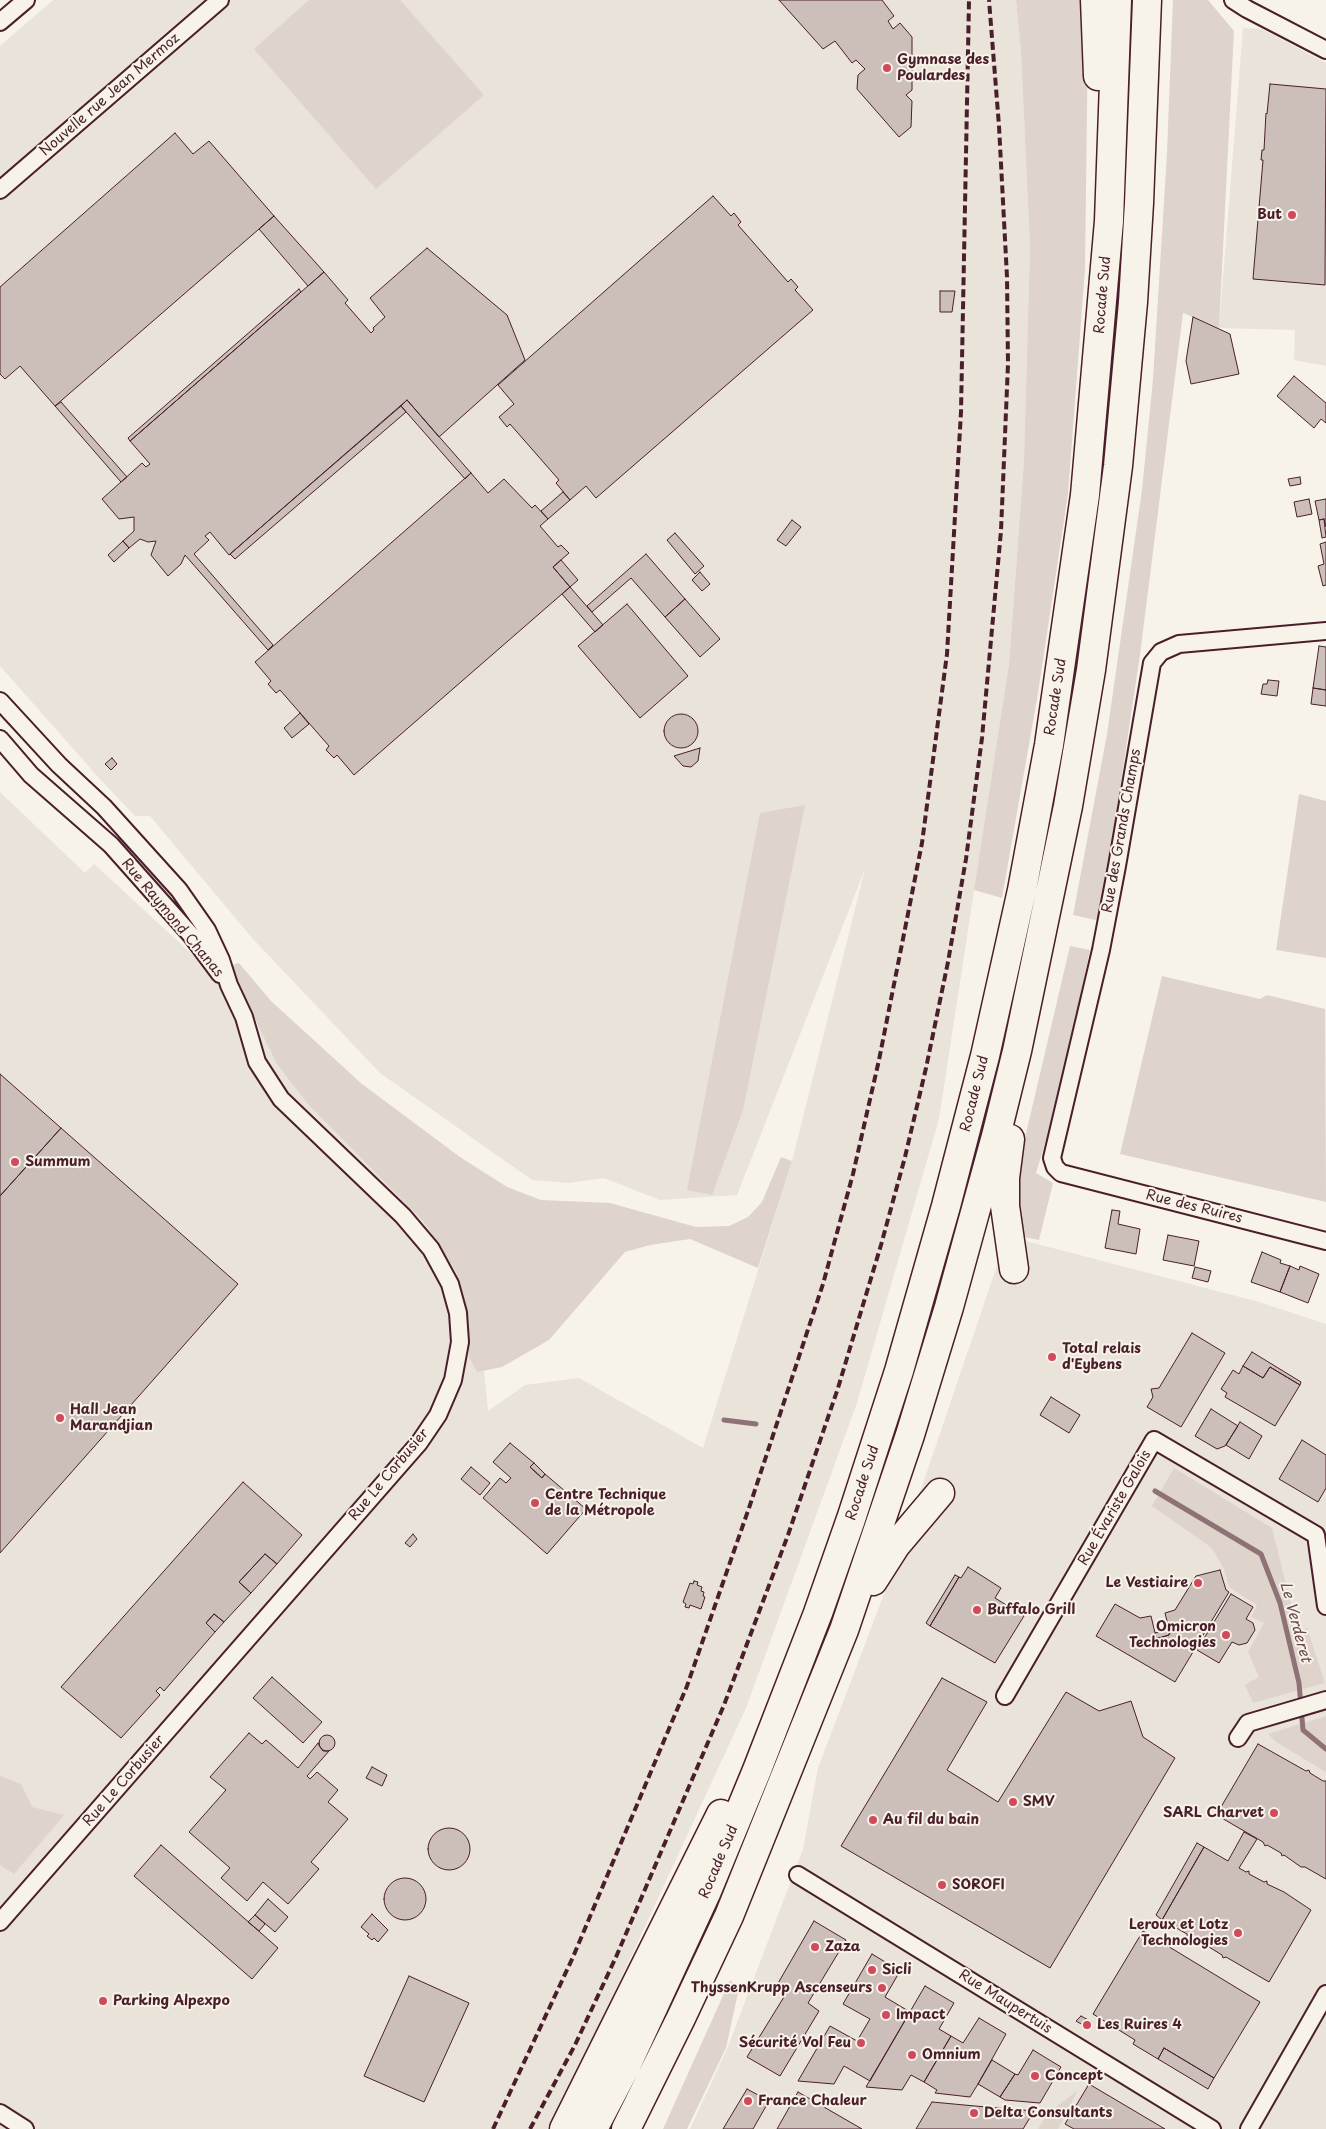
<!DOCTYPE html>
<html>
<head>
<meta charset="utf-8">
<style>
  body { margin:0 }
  canvas { display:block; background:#f7f3e8 }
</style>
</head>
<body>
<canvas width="1326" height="2129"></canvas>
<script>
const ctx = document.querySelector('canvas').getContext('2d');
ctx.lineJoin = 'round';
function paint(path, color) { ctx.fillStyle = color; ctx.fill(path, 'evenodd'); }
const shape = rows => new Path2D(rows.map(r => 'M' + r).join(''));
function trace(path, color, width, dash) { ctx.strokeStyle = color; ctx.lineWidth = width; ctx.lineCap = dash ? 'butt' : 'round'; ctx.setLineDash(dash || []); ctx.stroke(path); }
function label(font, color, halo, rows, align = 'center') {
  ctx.font = font + ' "Playpen Sans",sans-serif'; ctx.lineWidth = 4; ctx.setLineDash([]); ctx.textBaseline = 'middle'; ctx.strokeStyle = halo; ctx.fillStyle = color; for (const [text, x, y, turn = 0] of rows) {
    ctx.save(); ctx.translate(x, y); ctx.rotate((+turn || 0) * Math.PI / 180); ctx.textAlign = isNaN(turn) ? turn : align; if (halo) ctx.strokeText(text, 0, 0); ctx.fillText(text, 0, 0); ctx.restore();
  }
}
const built = shape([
  [53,0,1016,0,1021,52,1030,247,1024,460,1009,664,939,1119,857,1403,746,1708,593,2039,547,2129,0,2129,0,792,85,873,94,864,194,956,386,1165,474,1269,488,1411,525,1385,579,1378,703,1448,792,1161,865,869,737,1195,660,1200,604,1178,569,1183,532,1180,380,1073,253,939,150,816,135,816,99,778,0,666,0,46],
  [1243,28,1262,29,1326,63,1326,366,1294,360,1295,330,1219,328],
  [1007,1236,1259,1302,1326,1324,1326,2129,690,2129,727,2049,803,1849,818,1768,898,1557]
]);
const green = shape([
  [309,0,400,0,484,95,376,189,254,49],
  [1016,0,1084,0,1088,30,1085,269,1068,494,1038,693,1002,898,974,890,1009,664,1024,460,1030,247,1021,52],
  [1173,0,1208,0,1234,31,1219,328,1183,313,1140,655,1100,921,1073,915,1107,734,1142,490,1153,379,1167,152],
  [1299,794,1326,801,1326,958,1276,950],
  [805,805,743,1110,712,1195,687,1190,760,813],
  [1070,946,1090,950,1059,1097,1036,1173,1053,1183,1039,1240,1018,1236,1015,1159,1024,1142],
  [239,963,271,1001,362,1084,460,1157,507,1187,541,1200,610,1203,696,1227,729,1226,748,1217,762,1202,781,1157,792,1161,758,1268,690,1239,650,1245,625,1252,549,1340,502,1367,477,1372,469,1357,468,1314,456,1271,424,1222,308,1104,277,1064,229,966],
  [1162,976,1260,999,1267,995,1325,1009,1326,1202,1120,1154],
  [1174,1468,1272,1528,1298,1632,1307,1628,1325,1683,1253,1703,1245,1685,1259,1677,1248,1652,1264,1623,1251,1617,1257,1605,1229,1587,1224,1569,1212,1548,1152,1506],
  [1326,1716,1326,1772,1276,1742,1268,1734],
  [0,1776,21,1784,32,1807,64,1815,14,1874,0,1865],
  [730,1980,739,1988,726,2048,687,2129,663,2129],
  [1078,2090,1058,2129,1038,2129,1047,2114]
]);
const stream = shape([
  [724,1420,756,1424],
  [1155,1491,1261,1554,1280,1603,1299,1683,1303,1730,1326,1749]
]);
const building = shape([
  [779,0,882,0,894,16,888,21,893,29,900,23,912,37,912,57,905,62,912,70,912,90,906,95,912,101,911,127,899,137,857,89,858,75,865,69,856,60,852,63,835,41,823,49,779,0],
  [1270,84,1326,89,1325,285,1253,279,1263,160,1261,160,1262,150,1264,150,1266,113,1267,114,1270,84],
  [175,133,193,154,209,141,274,216,55,406,20,366,5,379,0,374,0,287,175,133],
  [713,196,731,216,734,213,741,222,738,225,788,282,791,279,798,287,795,290,813,310,596,498,586,486,570,500,556,483,559,480,510,424,507,427,499,417,514,404,498,385,713,196],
  [274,216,324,272,308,286,259,229,274,216],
  [427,248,507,315,525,360,439,437,407,400,229,555,210,532,205,536,209,540,194,554,273,645,268,650,185,555,181,564,168,576,151,555,156,541,148,542,140,539,129,548,123,541,134,531,134,517,119,519,102,499,142,463,146,467,150,464,130,441,324,272,348,300,345,303,371,333,374,330,373,328,385,317,370,298,427,248],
  [299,289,301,292,130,441,128,438,299,289],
  [940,291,955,291,952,312,940,312,940,291],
  [1193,317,1230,334,1239,374,1191,384,1186,361,1193,317],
  [1294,376,1326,403,1326,423,1321,419,1314,428,1277,396,1294,376],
  [407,400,471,473,465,479,401,406,407,400],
  [61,402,127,477,121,482,55,406,61,402],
  [401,406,406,412,235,559,230,554,401,406],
  [471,473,488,493,504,479,532,508,535,505,548,519,540,526,558,547,561,545,569,553,553,567,570,587,354,775,337,755,334,758,326,750,329,746,280,690,276,693,268,684,271,681,255,662,471,473],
  [1300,477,1301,484,1290,486,1288,479,1300,477],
  [563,492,570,500,548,519,541,511,563,492],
  [1309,499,1312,514,1297,517,1294,502,1309,499],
  [1326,499,1326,527,1324,519,1319,520,1315,501,1326,499],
  [1324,519,1326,537,1322,538,1319,520,1324,519],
  [792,520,801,527,786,546,777,540,792,520],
  [675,533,704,566,695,574,667,540,675,533],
  [123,541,129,548,114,562,108,555,123,541],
  [1326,542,1326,585,1323,586,1318,566,1324,564,1320,544,1326,542],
  [646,554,685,599,665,617,631,578,592,612,587,606,646,554],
  [561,560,578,580,570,587,553,567,561,560],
  [700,572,710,584,702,591,692,580,700,572],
  [570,587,603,625,595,632,562,594,570,587],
  [685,599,720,639,700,657,665,617,685,599],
  [627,604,688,676,640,718,578,646,627,604],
  [1319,646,1326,647,1326,690,1313,688,1319,646],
  [1268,680,1279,681,1277,696,1261,694,1263,684,1267,684,1268,680],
  [1313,688,1326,690,1326,706,1311,704,1313,688],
  [300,713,309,724,292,738,284,728,300,713],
  '664 731a17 17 0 1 1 34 0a17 17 0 1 1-34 0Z',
  [700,748,698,761,691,767,683,766,674,756,700,748],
  [112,758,117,764,111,770,105,764,112,758],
  [0,1074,61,1128,0,1196,0,1074],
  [61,1128,238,1284,0,1553,0,1196,61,1128],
  [1112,1210,1120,1211,1118,1224,1140,1229,1136,1254,1105,1248,1112,1210],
  [1168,1235,1199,1241,1194,1266,1163,1260,1168,1235],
  [1262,1252,1281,1260,1280,1263,1290,1266,1280,1292,1251,1282,1262,1252],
  [1290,1266,1299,1270,1300,1266,1319,1274,1308,1303,1280,1292,1290,1266],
  [1195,1267,1211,1271,1208,1282,1192,1278,1195,1267],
  [1192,1333,1225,1353,1181,1427,1147,1407,1153,1397,1151,1389,1159,1388,1192,1333],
  [1252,1352,1301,1382,1300,1385,1270,1367,1263,1378,1243,1366,1252,1352],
  [1243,1366,1263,1378,1270,1367,1300,1385,1275,1426,1225,1397,1227,1393,1221,1389,1233,1370,1239,1374,1243,1366],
  [1051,1397,1080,1415,1069,1433,1040,1415,1051,1397],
  [1211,1409,1238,1426,1225,1446,1217,1449,1195,1436,1211,1409],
  [1240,1422,1262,1436,1249,1459,1226,1445,1240,1422],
  [1302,1440,1326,1455,1326,1488,1318,1502,1279,1479,1302,1440],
  [510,1443,534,1463,530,1467,542,1478,545,1474,586,1509,547,1554,483,1498,500,1478,506,1483,511,1478,493,1462,510,1443],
  [534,1463,545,1474,542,1478,530,1467,534,1463],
  [471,1467,490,1483,480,1495,461,1479,471,1467],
  [243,1482,302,1535,277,1564,265,1554,239,1582,251,1593,224,1622,214,1614,206,1623,215,1632,164,1691,160,1687,156,1691,160,1695,121,1738,61,1687,243,1482],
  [413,1534,417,1539,410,1547,405,1543,413,1534],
  [265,1554,277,1564,251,1593,239,1582,265,1554],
  [968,1567,1001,1588,995,1598,1024,1616,995,1663,930,1626,959,1577,961,1578,968,1567],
  [1220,1570,1226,1590,1229,1592,1175,1682,1096,1636,1115,1604,1140,1618,1151,1616,1156,1637,1159,1638,1169,1635,1170,1633,1165,1613,1175,1610,1196,1576,1220,1570],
  [955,1575,959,1577,930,1626,926,1623,955,1575],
  [694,1581,698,1582,697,1585,702,1587,701,1591,704,1592,703,1596,705,1597,701,1609,690,1605,689,1608,685,1607,686,1604,683,1602,690,1583,693,1584,694,1581],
  [1231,1594,1253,1607,1246,1619,1253,1623,1255,1630,1247,1643,1239,1645,1232,1642,1219,1663,1197,1650,1231,1594],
  [214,1614,224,1622,215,1632,206,1623,214,1614],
  [1169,1629,1169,1635,1159,1638,1156,1637,1155,1633,1169,1629],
  [272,1677,322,1722,303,1743,253,1698,272,1677],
  [942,1678,987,1702,947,1770,998,1802,1066,1692,1099,1711,1131,1701,1143,1737,1175,1758,1050,1968,841,1846,942,1678],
  [249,1733,262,1744,266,1740,298,1768,318,1743,320,1747,323,1751,329,1751,307,1776,310,1779,317,1772,338,1790,328,1802,348,1819,311,1862,319,1869,288,1904,263,1882,247,1901,221,1878,230,1868,189,1832,226,1790,210,1777,249,1733],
  '319 1743a8 8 0 1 1 16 0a8 8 0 1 1-16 0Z',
  [1258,1744,1306,1771,1309,1770,1310,1773,1323,1781,1326,1781,1326,1879,1305,1867,1301,1867,1284,1855,1282,1856,1281,1853,1267,1845,1265,1846,1263,1842,1220,1817,1225,1810,1221,1807,1258,1744],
  [372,1767,387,1775,382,1786,366,1778,372,1767],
  '428 1849a21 21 0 1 1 42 0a21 21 0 1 1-42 0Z',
  [1244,1832,1257,1839,1239,1868,1246,1872,1249,1871,1249,1874,1264,1882,1267,1881,1267,1884,1284,1892,1311,1910,1269,1982,1226,1957,1223,1958,1222,1955,1209,1947,1205,1947,1204,1944,1187,1936,1187,1934,1162,1920,1204,1847,1228,1861,1244,1832],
  [1197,1843,1204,1847,1162,1920,1156,1915,1197,1843],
  [161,1845,278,1948,252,1979,134,1876,161,1845],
  '384 1899a21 21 0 1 1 42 0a21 21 0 1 1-42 0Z',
  [268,1899,288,1917,275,1932,255,1915,268,1899],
  [372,1914,388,1930,378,1942,374,1938,372,1940,367,1936,369,1934,361,1927,372,1914],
  [255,1915,265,1924,259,1931,248,1922,255,1915],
  [814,1921,846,1940,808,2003,819,2011,780,2076,747,2057,787,1992,777,1985,814,1921],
  [1143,1931,1260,2002,1214,2078,1164,2048,1158,2059,1133,2044,1135,2040,1093,2014,1143,1931],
  [872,1954,900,1971,885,1997,910,2012,870,2081,844,2066,834,2084,798,2081,830,2026,857,2041,870,2019,843,2004,872,1954],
  [409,1976,469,2003,424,2102,364,2076,409,1976],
  [925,1986,954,2003,939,2029,951,2036,924,2082,911,2075,902,2090,866,2087,925,1986],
  [1081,2016,1092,2022,1088,2028,1076,2021,1081,2016],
  [979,2018,1006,2034,978,2084,970,2097,935,2093,937,2090,924,2082,951,2036,963,2043,979,2018],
  [1164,2048,1214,2078,1208,2089,1158,2059,1164,2048],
  [1033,2050,1061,2067,1040,2103,1005,2100,1000,2097,1015,2074,1018,2075,1033,2050],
  [992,2060,1015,2074,1000,2097,978,2084,992,2060],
  [1089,2084,1165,2129,1074,2129,1065,2124,1089,2084],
  [747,2089,769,2101,753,2129,723,2129,747,2089],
  [798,2092,862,2129,777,2129,798,2092],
  [932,2102,975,2106,1034,2111,1023,2129,916,2129,932,2102]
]);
const street = shape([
  [1233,0,1247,9,1326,50],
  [0,22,26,0],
  [0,190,220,0],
  [1326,631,1179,644,1161,652,1152,663,1117,866,1101,950,1052,1158,1055,1167,1061,1173,1326,1241],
  [0,701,59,765,104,807,179,890,207,930,221,960,229,985,244,1017,257,1062,281,1099,403,1216,431,1249,450,1284,458,1313,460,1342,453,1380,438,1415,419,1443,0,1922],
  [0,739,31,775,111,845,191,935,220,974],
  [1005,1696,1154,1440,1316,1535,1326,1606],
  [1238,1738,1248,1723,1326,1700],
  [798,1875,1212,2129],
  [0,2113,25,2129],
  [1249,2129,1326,1994]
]);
const highway = shape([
  [1095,0,1098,76],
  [1010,1139,1005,1178,1005,1206,1014,1269],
  [873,1581,896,1545,940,1493],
  [564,2129,721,1814],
  [593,2129,625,2068,707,1891,757,1770,818,1613,851,1519,899,1371,946,1206,985,1056,1022,890,1049,745,1085,495,1109,221,1117,0],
  [626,2129,681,2018,729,1916,844,1630,910,1435,949,1307,996,1136,1017,1051,1068,806,1091,670,1118,466,1133,302,1139,203,1147,0]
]);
const rail = shape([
  [493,2129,573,1957,687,1686,750,1505,823,1284,853,1174,879,1060,922,843,947,654,961,412,969,0],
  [530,2129,575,2045,616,1957,724,1705,788,1535,838,1388,881,1245,905,1157,926,1068,948,962,966,859,982,738,1001,531,1008,364,1007,277,999,126,989,0]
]);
const markers = [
  [887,68,5,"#d1495b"],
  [1292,215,5,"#d1495b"],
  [15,1162,5,"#d1495b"],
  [1052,1357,5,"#d1495b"],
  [60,1418,5,"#d1495b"],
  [535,1503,5,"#d1495b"],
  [1198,1583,5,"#d1495b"],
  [977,1610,5,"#d1495b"],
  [1226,1635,5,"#d1495b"],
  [1013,1802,5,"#d1495b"],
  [1274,1813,5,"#d1495b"],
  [873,1820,5,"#d1495b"],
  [942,1885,5,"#d1495b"],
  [1238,1933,5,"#d1495b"],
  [815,1947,5,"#d1495b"],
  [872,1970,5,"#d1495b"],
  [882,1988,5,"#d1495b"],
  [103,2001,5,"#d1495b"],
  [886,2015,5,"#d1495b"],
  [1087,2025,5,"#d1495b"],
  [861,2043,5,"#d1495b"],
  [912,2055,5,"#d1495b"],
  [1035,2076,5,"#d1495b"],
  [748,2101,5,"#d1495b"],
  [974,2113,5,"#d1495b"]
];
const poiNames = [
  ["Gymnase des",897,60],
  ["Poulardes",897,76],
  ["But",1282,215,"right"],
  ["Summum",25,1162],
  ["Total relais",1062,1349],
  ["d'Eybens",1062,1365],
  ["Hall Jean",70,1410],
  ["Marandjian",70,1426],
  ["Centre Technique",545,1495],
  ["de la Métropole",545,1511],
  ["Le Vestiaire",1188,1583,"right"],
  ["Buffalo Grill",987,1610],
  ["Omicron",1216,1627,"right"],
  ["Technologies",1216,1643,"right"],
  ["SMV",1023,1802],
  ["SARL Charvet",1264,1813,"right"],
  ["Au fil du bain",883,1820],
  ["SOROFI",952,1885],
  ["Leroux et Lotz",1228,1925,"right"],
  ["Technologies",1228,1941,"right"],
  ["Zaza",825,1947],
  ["Sicli",882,1970],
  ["ThyssenKrupp Ascenseurs",872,1988,"right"],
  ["Parking Alpexpo",113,2001],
  ["Impact",896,2015],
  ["Les Ruires 4",1097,2025],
  ["Sécurité Vol Feu",851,2043,"right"],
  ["Omnium",922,2055],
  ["Concept",1045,2076],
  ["France Chaleur",758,2101],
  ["Delta Consultants",984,2113]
];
const streetNames = [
  ["Nouvelle rue Jean Mermoz",110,95,-41],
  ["Rocade Sud",1103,295,-85],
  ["Rocade Sud",1056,697,-81],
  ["Rue des Grands Champs",1122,831,-80],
  ["Rue Raymond Chanas",172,918,50],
  ["Rocade Sud",975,1094,-76],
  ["Rue des Ruires",1194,1207,14],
  ["Rue Le Corbusier",389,1475,-50],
  ["Rocade Sud",863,1483,-72],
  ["Rue Évariste Galois",1115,1508,-60],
  ["Rue Le Corbusier",124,1781,-49],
  ["Rocade Sud",719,1862,-67],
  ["Rue Maupertuis",1005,2002,32]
];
const waterNames = [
  ["Le Verderet",1295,1622,75]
];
paint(built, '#eae3da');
paint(green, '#ded4cc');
trace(stream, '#8e7275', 5);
paint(building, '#ccbfb9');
trace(building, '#4a1f2b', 1);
trace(street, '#4a1f2b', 20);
trace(highway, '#4a1f2b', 31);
trace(street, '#f7f3e8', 16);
trace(highway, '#f7f3e8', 28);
trace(rail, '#4a1f2b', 4, [8, 4]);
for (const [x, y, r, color] of markers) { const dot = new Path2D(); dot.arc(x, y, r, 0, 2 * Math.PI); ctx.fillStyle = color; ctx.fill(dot); trace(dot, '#f7f3e8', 2); }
label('bold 14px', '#4a1f2b', '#f7f3e8', poiNames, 'left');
label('14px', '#4a1f2b', '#f7f3e8', streetNames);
label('italic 15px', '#6c4950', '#f7f3e8', waterNames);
</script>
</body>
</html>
